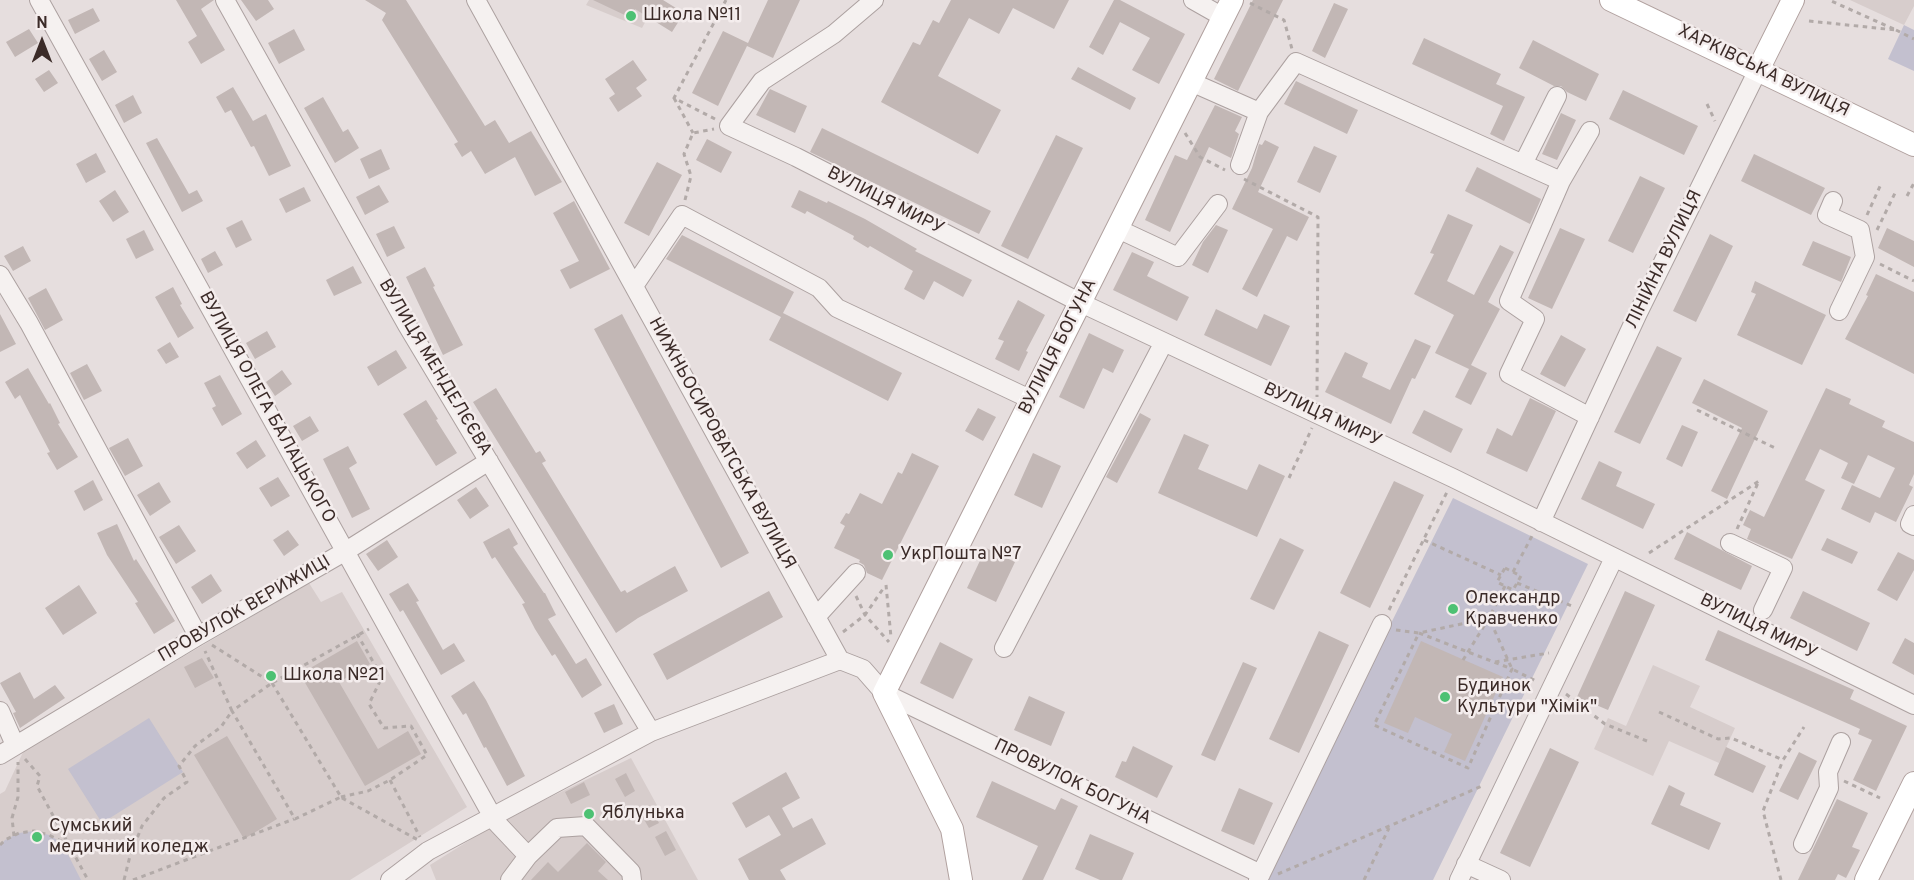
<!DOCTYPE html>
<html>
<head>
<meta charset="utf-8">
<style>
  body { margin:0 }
  #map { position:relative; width:1914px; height:880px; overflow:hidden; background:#e6dede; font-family:Overpass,sans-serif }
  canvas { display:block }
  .north { position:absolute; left:12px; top:12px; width:60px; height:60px; -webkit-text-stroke:4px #f4eded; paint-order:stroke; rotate:0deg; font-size:16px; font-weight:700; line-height:24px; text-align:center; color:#3b2b28 }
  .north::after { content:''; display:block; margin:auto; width:21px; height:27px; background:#3b2b28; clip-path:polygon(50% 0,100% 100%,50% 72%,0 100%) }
</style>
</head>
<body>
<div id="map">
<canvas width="1914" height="880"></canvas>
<div class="north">N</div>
</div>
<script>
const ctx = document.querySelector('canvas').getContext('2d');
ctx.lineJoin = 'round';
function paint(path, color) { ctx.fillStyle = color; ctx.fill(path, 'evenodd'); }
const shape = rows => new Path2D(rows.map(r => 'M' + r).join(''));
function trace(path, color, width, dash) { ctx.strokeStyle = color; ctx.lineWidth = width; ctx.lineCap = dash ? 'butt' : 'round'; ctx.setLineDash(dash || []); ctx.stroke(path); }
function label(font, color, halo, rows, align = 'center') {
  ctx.font = font + ' Overpass,sans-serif'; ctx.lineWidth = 5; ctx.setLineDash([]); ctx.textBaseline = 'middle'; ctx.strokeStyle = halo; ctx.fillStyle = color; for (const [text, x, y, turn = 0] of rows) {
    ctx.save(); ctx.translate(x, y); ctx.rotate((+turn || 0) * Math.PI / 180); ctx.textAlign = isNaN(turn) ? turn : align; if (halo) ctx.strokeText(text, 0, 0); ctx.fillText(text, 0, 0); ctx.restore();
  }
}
const built = shape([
  [589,0,657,0,642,28,586,5],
  [1850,0,1914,0,1914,6,1904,25],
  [309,583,321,602,342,592,467,807,350,880,0,880,0,794,5,791,24,750],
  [1653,665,1700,686,1690,707,1735,728,1719,763,1669,741,1653,776,1594,749,1608,718,1626,726],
  [631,758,698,880,436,880,430,865,497,823]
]);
const green = shape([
  [1904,25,1914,30,1914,71,1888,59],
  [1453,498,1588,564,1433,880,1264,880],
  [149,718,183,772,102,823,68,769],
  [34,831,49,835,62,843,81,880,0,880,0,845,5,840,19,833]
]);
const building = shape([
  [176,0,214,0,201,9,225,50,201,64,188,42,197,36],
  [241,0,268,0,274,9,256,21],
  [365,0,406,0,485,126,495,120,509,143,531,131,562,182,535,196,515,157,485,174,471,151,462,157,454,144,458,142,382,20,386,13],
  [593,0,663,0,684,13,672,32,635,9,631,18],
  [768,0,800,0,773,58,747,46,718,106,692,93,723,31,748,43],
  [951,0,1069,0,1054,29,1013,8,999,34,969,18,938,76,1001,110,978,154,881,102,913,42,920,45,933,20,939,23],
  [1114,0,1120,0,1185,34,1159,84,1132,70,1150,38,1120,22,1103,55,1089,47],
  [1253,0,1283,0,1238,91,1214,79],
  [1334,3,1348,9,1325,58,1312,51],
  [93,8,100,21,75,34,68,20],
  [29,29,38,43,15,57,6,42],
  [294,29,305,50,279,64,268,43],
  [1424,38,1501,74,1496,84,1525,97,1504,141,1490,134,1503,106,1412,64],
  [1533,40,1599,74,1586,101,1567,92,1561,86,1554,86,1519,68],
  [104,50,117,72,102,81,89,59],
  [633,60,647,80,636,88,642,96,618,112,609,98,615,94,605,79],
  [1078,67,1136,98,1130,110,1071,79],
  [49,70,58,83,44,92,35,79],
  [1296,81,1358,110,1347,134,1284,104],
  [233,87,253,121,266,114,291,166,269,176,254,146,251,147,231,110,225,113,216,97],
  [770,89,807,106,795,133,756,115],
  [1623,90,1698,126,1684,155,1609,119],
  [133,95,142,113,124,123,115,105],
  [323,97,343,132,348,129,359,148,335,163,304,108],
  [1215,105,1242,117,1235,131,1239,134,1231,158,1209,147,1170,232,1145,220,1175,155,1187,160],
  [1561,113,1576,120,1557,160,1542,154],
  [822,128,991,211,979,234,810,152],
  [1056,135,1083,148,1028,259,1001,246],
  [157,138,189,194,197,190,203,201,182,212,146,143],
  [707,139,732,152,721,173,696,160],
  [1265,140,1279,147,1258,192,1309,217,1297,241,1287,236,1257,297,1242,289,1273,229,1232,209,1252,168,1259,144,1262,145],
  [1314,146,1337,156,1320,193,1297,182],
  [381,149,390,169,369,179,360,159],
  [96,153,106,172,86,183,76,164],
  [1754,154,1825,188,1811,215,1741,181],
  [657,162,682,175,649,236,624,223],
  [1477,167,1541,199,1530,224,1465,191],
  [1640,176,1665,188,1633,253,1608,241],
  [379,185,389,202,365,215,356,197],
  [304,187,311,201,286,213,279,199],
  [115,190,129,212,113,222,99,201],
  [799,190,827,203,828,201,865,219,917,249,915,251,972,280,963,297,934,281,924,300,904,289,913,271,870,246,868,248,853,239,854,236,807,211,805,214,791,207],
  [574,201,610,269,570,289,560,270,579,261,553,213],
  [1448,214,1473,225,1447,281,1474,295,1500,245,1514,252,1488,302,1500,309,1471,365,1487,373,1471,405,1455,397,1469,369,1435,353,1454,315,1414,294,1434,254,1430,253],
  [242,220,252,240,236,248,226,228],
  [1216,225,1228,230,1208,273,1192,265,1203,242],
  [394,226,405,248,387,257,376,234],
  [1560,228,1585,239,1552,309,1528,298],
  [1887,228,1914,241,1914,267,1878,248],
  [144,230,154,250,136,259,126,239],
  [1710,234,1733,246,1696,322,1673,311],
  [682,235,794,292,783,313,902,373,888,401,769,340,781,317,666,259],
  [1813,241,1851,257,1841,282,1802,265],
  [23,246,31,261,13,271,4,256],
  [215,251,223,265,208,273,201,259],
  [1132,252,1154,262,1147,276,1189,297,1177,321,1113,290],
  [353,266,362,283,334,296,326,280],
  [425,267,435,286,433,287,463,345,443,355,406,277],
  [1876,274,1914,292,1914,374,1845,339,1868,296,1866,295],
  [1755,281,1826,315,1802,365,1737,335,1756,294,1751,292],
  [173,287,182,304,180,305,194,328,178,338,155,297],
  [46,288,63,320,45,330,28,298],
  [1018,300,1045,315,1026,351,1028,352,1019,371,995,359,1004,341,998,339],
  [1216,309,1257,329,1264,314,1290,326,1271,366,1204,335],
  [0,314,16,344,0,352],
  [622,314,749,553,721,568,594,329],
  [267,331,276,347,255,359,246,343],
  [1089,333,1124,350,1113,373,1103,368,1084,409,1059,397],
  [1561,335,1586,349,1565,387,1540,374],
  [1415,339,1431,346,1415,379,1412,378,1391,424,1325,392,1345,352,1368,363,1362,377,1390,390],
  [170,342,179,357,166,364,157,350],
  [1657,346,1682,358,1640,444,1614,432],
  [396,350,407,368,378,386,367,367],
  [87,364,102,391,84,400,70,373],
  [28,368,49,404,50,403,60,423,58,424,78,457,57,470,47,453,50,452,20,395,15,399,5,382],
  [282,370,292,384,275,396,266,382],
  [220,375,242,414,222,426,212,408,216,406,204,383],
  [1704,379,1768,411,1727,499,1711,491,1742,428,1692,403],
  [496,388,536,453,540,451,546,461,542,463,621,592,625,590,627,593,675,566,688,591,638,618,616,633,473,402],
  [1826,388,1851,399,1849,404,1885,421,1882,427,1914,442,1914,474,1909,485,1913,487,1896,522,1875,512,1870,523,1841,509,1852,485,1880,498,1895,468,1868,455,1854,484,1841,478,1848,463,1820,449,1805,480,1825,490,1792,559,1747,539,1751,529,1743,525,1750,510,1764,517],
  [1530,398,1556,411,1527,472,1486,453,1497,428,1512,436],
  [426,400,438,419,436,420,457,453,436,466,403,414],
  [978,408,996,417,983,441,965,431],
  [1424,410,1463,429,1451,453,1412,433],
  [1140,413,1151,419,1117,483,1106,477],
  [310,416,319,431,302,441,293,426],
  [1682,425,1698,432,1682,467,1666,459],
  [1184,434,1209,445,1198,469,1247,490,1259,464,1285,476,1257,537,1158,493],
  [128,438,143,466,125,476,109,448],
  [256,440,266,456,247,469,236,453],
  [348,446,357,463,349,468,370,509,352,518,323,459],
  [912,453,939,466,882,580,867,573,864,565,859,562,860,560,834,548,845,526,840,523,846,513,849,514,860,493,882,504,898,472,902,474],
  [1033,453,1061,466,1042,508,1014,495],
  [1599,461,1622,472,1616,486,1655,504,1643,529,1581,499],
  [278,477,290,496,271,507,259,488],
  [93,480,103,500,84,511,74,491],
  [1394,481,1424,495,1370,608,1340,593],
  [159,482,171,502,150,516,137,495],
  [476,487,489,506,470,519,457,500],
  [117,524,134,561,136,559,175,621,154,634,135,603,138,602,107,555,97,533],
  [179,525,196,551,176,564,159,537],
  [509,528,518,544,513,547,544,593,545,593,556,615,548,619,576,664,586,658,602,685,582,698,555,654,552,656,535,629,522,604,525,603,495,557,492,559,483,542],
  [288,530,299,545,284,556,273,540],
  [1687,532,1752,566,1741,590,1674,559],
  [1280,538,1304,550,1274,610,1250,599],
  [1827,538,1858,552,1852,564,1821,550],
  [387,540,398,557,378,571,366,554],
  [986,548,1015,562,996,602,967,588],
  [1898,552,1914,560,1914,570,1897,601,1877,590],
  [211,574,222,591,202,604,191,587],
  [408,583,419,601,416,602,443,650,454,643,465,661,441,675,403,610,400,612,389,594],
  [79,585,97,613,63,635,45,608],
  [769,591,783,617,667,680,653,654],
  [1625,591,1655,605,1608,710,1577,697],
  [1803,591,1870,623,1857,651,1790,618],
  [1718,630,1854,690,1850,699,1907,726,1876,791,1853,780,1872,740,1858,734,1860,729,1705,660],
  [1319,631,1349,645,1299,753,1269,739],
  [1905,638,1914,643,1914,675,1892,663],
  [357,641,370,664,339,682,378,749,408,731,421,754,365,786,300,674],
  [1421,641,1503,677,1465,761,1444,752,1452,734,1415,717,1408,733,1384,723],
  [940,642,973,659,953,699,920,683],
  [202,658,214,678,195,688,184,667],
  [1243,662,1257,668,1215,761,1201,755],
  [20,672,34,699,55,685,65,698,20,728,13,713,16,712,0,683],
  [474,681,486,700,525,776,507,786,486,747,484,748,466,713,463,715,451,696],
  [1029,696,1065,712,1051,746,1014,730],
  [614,704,623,724,604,733,594,713],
  [227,736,277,819,244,839,194,755],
  [1133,746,1173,766,1157,798,1115,777,1122,761,1126,762],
  [1726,747,1766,766,1753,793,1714,775],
  [1550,748,1579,762,1530,867,1500,853],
  [1799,752,1817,761,1798,800,1779,791],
  [786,772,800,798,782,808,793,828,812,818,826,844,780,870,786,880,749,880,738,859,781,835,769,815,746,828,732,803],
  [626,773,635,791,625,797,615,779],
  [992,781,1055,810,1061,798,1078,806,1043,880,1022,880,1038,846,976,817],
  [584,782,590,795,571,804,565,792],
  [1669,785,1685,793,1680,805,1721,823,1709,850,1651,824],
  [1239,788,1273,803,1254,845,1221,831],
  [1837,799,1868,813,1852,847,1860,850,1846,878,1838,874,1835,880,1798,880],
  [649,805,659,823,649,828,639,811],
  [666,831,676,850,665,856,655,837],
  [1090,834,1134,853,1122,880,1100,880,1075,869],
  [587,843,606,862,598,871,608,880,531,880,548,862,558,872]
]);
const path = shape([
  [1250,3,1284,20,1292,49],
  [1809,21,1896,30,1829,0],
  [1896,30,1914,39],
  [674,98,693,133],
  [1707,104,1715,121],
  [715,119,674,98,726,0],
  [1185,133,1200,157,1225,170],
  [1244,179,1318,217,1317,397],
  [1907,196,1914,183],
  [685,200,691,176,684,154,693,133,714,129],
  [1867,215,1881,184],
  [1877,230,1896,191],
  [1880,264,1914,281],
  [1697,410,1775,448],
  [1289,478,1312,428],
  [1737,529,1758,483],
  [1424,540,1501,575],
  [1649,553,1759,481],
  [1505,568,1521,576,1513,590,1497,582,1505,568],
  [1513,572,1533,534],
  [1517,583,1572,606],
  [886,585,891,637],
  [856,596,865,615,889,642],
  [1389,610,1447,492],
  [1396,630,1419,633,1489,618,1512,669,1538,682],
  [843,632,865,615,885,586],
  [1419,633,1512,669,1468,768,1374,725,1419,633],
  [212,645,272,683,369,629],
  [1463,660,1489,618,1505,586],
  [1495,662,1549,653],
  [272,683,341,797,295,819,232,711,272,683],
  [1566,694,1605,724,1647,741],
  [1659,712,1718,739,1731,738,1783,760,1804,727],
  [25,759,40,776,37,786,69,845],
  [390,780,420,837],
  [1844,781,1880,798],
  [341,797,368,791,390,780,427,755,411,726,384,728,369,704,382,677,357,634],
  [342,798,418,840],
  [14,836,12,818,18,797,18,762],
  [0,845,5,840,19,833,34,831,49,835,69,845,88,880],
  [1278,874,1482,786],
  [124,880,130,856,142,826,164,798,187,782,179,766,195,746,221,727,232,711,205,651],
  [133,880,294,819],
  [1364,880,1389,828],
  [1781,880,1763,811,1783,760]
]);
const minor = shape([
  [39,0,495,821,528,856,510,880],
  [225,0,407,325,651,732],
  [476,0,840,660,863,669,884,693,1261,874],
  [874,0,834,34,762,81,729,126,796,157,1081,303,1453,478,1914,705],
  [1193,0,1223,17],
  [1191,82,1259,112,1296,62,1561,181,1590,131],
  [1523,164,1557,96],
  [1240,165,1259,112],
  [1561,181,1509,301,1535,319,1509,374,1590,417],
  [1833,201,1827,215,1860,230,1865,257,1839,311],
  [1118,229,1178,257,1218,204],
  [0,275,29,323,198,636],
  [634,286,682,215,819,288,837,308,1032,400],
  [1914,515,1910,524,1914,526],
  [1541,522,1638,313,1758,70],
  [1730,543,1783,568,1763,610],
  [816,617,856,573],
  [1004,648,1164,342],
  [0,711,15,745],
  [0,755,198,636,346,551,489,461],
  [1803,844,1829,788,1828,772,1841,742],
  [528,856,557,828,586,826,631,872,632,880],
  [1466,864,1501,880],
  [390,880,428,851,651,732,840,660],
  [1258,880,1382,624],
  [1459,880,1614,558]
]);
const major = shape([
  [1611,0,1914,145],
  [1758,70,1793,0],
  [961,880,952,829,884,693,1232,0],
  [1866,880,1914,783]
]);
const markers = [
  [631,16,6,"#4dc173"],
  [888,555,6,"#4dc173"],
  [1453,609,6,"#4dc173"],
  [271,676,6,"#4dc173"],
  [1445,697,6,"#4dc173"],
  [589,814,6,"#4dc173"],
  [37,837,6,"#4dc173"]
];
const poiNames = [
  ["Школа №11",643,16],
  ["УкрПошта №7",900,555],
  ["Олександр",1465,599],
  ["Кравченко",1465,620],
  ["Школа №21",283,676],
  ["Будинок",1457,687],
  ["Культури \"Хімік\"",1457,708],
  ["Яблунька",601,814],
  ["Сумський",49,827],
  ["медичний коледж",49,848]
];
const streetNames = [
  ["ХАРКІВСЬКА ВУЛИЦЯ",1763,72,26],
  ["ВУЛИЦЯ МИРУ",885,202,27],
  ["ЛІНІЙНА ВУЛИЦЯ",1665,260,-64],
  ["ВУЛИЦЯ БОГУНА",1059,347,-63],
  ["ВУЛИЦЯ МЕНДЕЛЄЄВА",434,368,59],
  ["ВУЛИЦЯ ОЛЕГА БАЛАЦЬКОГО",266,408,61],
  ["ВУЛИЦЯ МИРУ",1322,416,25],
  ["НИЖНЬОСИРОВАТСЬКА ВУЛИЦЯ",721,444,61],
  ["ПРОВУЛОК ВЕРИЖИЦІ",245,610,-30],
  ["ВУЛИЦЯ МИРУ",1758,628,26],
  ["ПРОВУЛОК БОГУНА",1072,783,26]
];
paint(built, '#d7cdcc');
paint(green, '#c3c0cf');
paint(building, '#c2b7b5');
trace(minor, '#aca1a0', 20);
trace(major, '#b0a09e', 24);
trace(path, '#b2aaa8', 3, [4.5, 4.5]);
trace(minor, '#f5f1f0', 18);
trace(major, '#fff', 22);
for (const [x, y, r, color] of markers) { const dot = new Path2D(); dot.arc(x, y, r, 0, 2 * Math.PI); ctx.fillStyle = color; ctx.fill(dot); trace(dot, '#f4eded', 2); }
label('18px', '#3b2b28', '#f4eded', poiNames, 'left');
label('18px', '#3b2b28', '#f4eded', streetNames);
</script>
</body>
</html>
